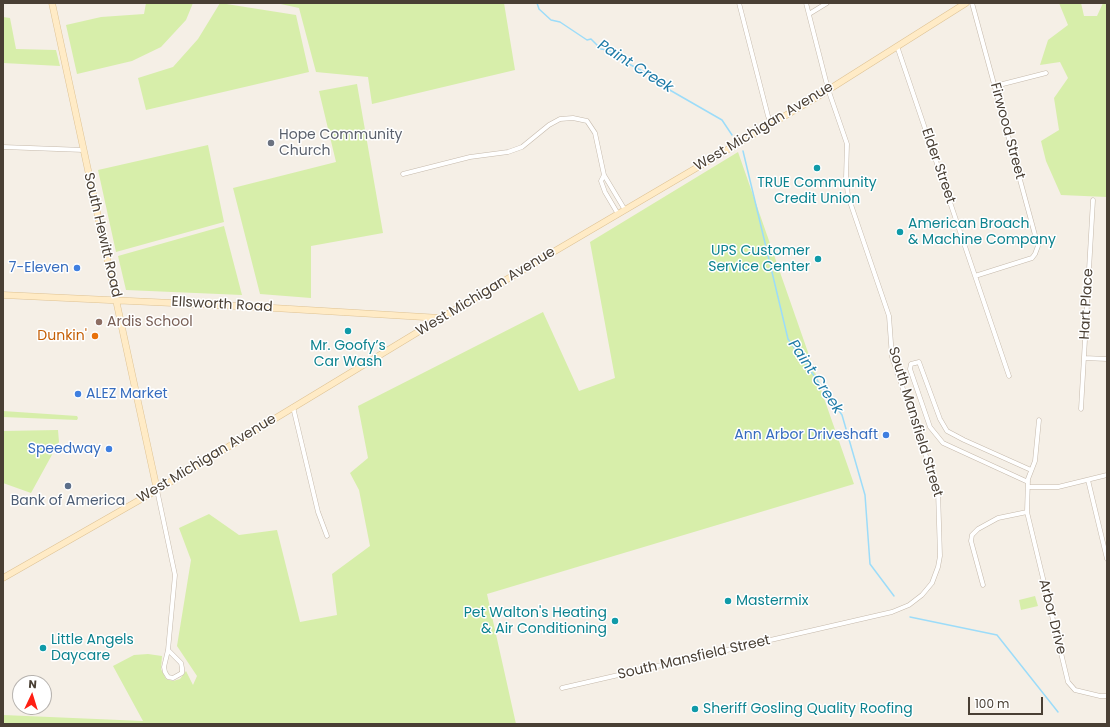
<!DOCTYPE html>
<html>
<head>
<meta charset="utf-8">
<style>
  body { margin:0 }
  #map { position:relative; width:1110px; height:727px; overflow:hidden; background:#f5efe6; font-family:Poppins,sans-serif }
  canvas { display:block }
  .frame { position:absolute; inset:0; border:4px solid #493f34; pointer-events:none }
  .north { position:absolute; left:12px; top:675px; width:40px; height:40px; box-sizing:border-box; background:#fff; border:1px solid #b6b2ae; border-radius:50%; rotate:4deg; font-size:11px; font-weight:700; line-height:16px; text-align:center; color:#493f34 }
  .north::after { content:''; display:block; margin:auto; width:14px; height:18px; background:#ff1f13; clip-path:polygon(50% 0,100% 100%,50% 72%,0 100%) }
  .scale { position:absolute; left:968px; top:697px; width:75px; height:18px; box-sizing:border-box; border:2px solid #493f34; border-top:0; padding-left:5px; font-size:12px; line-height:14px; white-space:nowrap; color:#493f34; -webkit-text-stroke:3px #fff; paint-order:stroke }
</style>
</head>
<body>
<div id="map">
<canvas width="1110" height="727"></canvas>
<div class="frame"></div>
<div class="north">N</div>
<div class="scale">100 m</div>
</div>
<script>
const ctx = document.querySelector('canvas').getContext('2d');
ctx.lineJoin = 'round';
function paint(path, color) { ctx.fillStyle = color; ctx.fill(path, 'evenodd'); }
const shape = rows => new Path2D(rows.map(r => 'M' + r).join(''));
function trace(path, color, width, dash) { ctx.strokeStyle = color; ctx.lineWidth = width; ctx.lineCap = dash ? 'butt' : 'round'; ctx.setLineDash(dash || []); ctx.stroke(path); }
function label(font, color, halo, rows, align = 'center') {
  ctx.font = font + ' Poppins,sans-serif'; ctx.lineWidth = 3; ctx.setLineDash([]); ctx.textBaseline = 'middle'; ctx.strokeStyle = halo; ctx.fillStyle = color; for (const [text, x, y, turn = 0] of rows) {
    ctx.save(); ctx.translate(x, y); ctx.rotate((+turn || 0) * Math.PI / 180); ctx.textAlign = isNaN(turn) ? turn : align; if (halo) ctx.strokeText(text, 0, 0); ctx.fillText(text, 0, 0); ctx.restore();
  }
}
const green = shape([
  [146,3,193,3,186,20,161,47,132,61,77,74,66,25,101,17,144,14],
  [220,3,296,15,309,72,146,110,138,78,173,67,198,39],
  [276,3,504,3,515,70,372,104,368,77,316,72,299,8],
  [1059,3,1081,3,1084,16,1097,16,1103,3,1107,3,1107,197,1061,195,1046,161,1041,141,1059,130,1054,98,1068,78,1060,62,1040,65,1048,40,1068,25],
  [3,17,10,18,16,49,56,50,60,66,3,63],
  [357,84,383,233,311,246,311,298,260,294,233,188,336,162,319,91],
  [208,145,224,222,116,252,98,170],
  [738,152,854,484,487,594,516,724,3,724,3,715,143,721,113,666,134,655,148,654,162,656,161,669,166,679,173,681,180,679,186,671,193,685,197,676,177,646,191,560,179,528,209,514,239,535,277,530,300,622,337,615,332,574,370,546,359,490,350,473,368,458,358,406,543,312,579,391,615,378,590,242],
  [224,226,242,295,126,290,118,256],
  [3,411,77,416,78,418,77,420,3,417],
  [58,430,59,442,31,493,3,483,3,431],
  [1035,596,1038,606,1021,610,1019,600]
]);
const stream = shape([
  [537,3,539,9,551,20,560,22,587,40,591,39,601,49,607,50,617,54,623,61,660,80,668,89,722,120,732,135],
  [743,151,788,339,842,415,865,495,870,564,894,596],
  [910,617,997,635,1058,712]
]);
const minor = shape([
  [739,3,768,116,771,123],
  [972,3,1038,246,1035,254,1032,258,975,276],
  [809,14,827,3],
  [897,46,1009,376],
  [995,86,1046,73],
  [3,147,84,150],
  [403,174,470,157,508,152,522,147,549,125,560,119,573,118,587,121,595,133,604,175,625,210],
  [604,175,601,181,605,192,618,214],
  [1084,358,1107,359],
  [293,407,318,512,327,536],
  [1081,409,1093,200],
  [1039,420,1035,461,1028,479,1027,512,1068,682,1075,690,1100,696,1107,696],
  [1088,480,1107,559],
  [1028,482,943,443,930,427,910,369,911,364,919,362,940,419,947,431,964,440,1031,470],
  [1028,487,1058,487,1107,475],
  [157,490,175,575,168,650,164,667,165,672,168,677,173,678,182,673,182,668,181,663,168,650],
  [983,585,971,541,972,535,978,529,998,518,1027,512],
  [562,688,892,612,909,605,922,595,932,583,938,567,940,556,938,491,892,357,889,316,848,196,846,178,847,144,828,89,806,3]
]);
const secondary = shape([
  [52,3,157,490],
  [3,295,257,307,441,318],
  [3,578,157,490,441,318,817,97,966,3]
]);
const markers = [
  [271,143,4,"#6b7280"],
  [817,168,4,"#0f9aa8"],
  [900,232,4,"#0f9aa8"],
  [818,259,4,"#0f9aa8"],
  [77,268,4,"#3f7fe0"],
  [99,322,4,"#8d6e63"],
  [348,331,4,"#0f9aa8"],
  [95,336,4,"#e8710a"],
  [78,394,4,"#3f7fe0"],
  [886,435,4,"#3f7fe0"],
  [109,449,4,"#3f7fe0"],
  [68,486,4,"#5c6f8a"],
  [728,601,4,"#0f9aa8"],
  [615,621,4,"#0f9aa8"],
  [43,648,4,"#0f9aa8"],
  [695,709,4,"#0f9aa8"]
];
const streetNames = [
  ["West Michigan Avenue",764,127,-31],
  ["Firwood Street",1007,131,75],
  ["Elder Street",938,166,71],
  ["South Hewitt Road",102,235,77],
  ["West Michigan Avenue",486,292,-31],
  ["Hart Place",1087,304,-87],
  ["Ellsworth Road",222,305,3],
  ["South Mansfield Street",915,422,73],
  ["West Michigan Avenue",207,459,-31],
  ["Arbor Drive",1052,617,76],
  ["South Mansfield Street",694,658,-13]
];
const worshipNames = [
  ["Hope Community",279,135],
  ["Church",279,151]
];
const cultureNames = [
  ["TRUE Community",817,183,"center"],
  ["Credit Union",817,199,"center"],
  ["American Broach",908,224],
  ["& Machine Company",908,240],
  ["UPS Customer",810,251,"right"],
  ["Service Center",810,267,"right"],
  ["Mr. Goofy’s",348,346,"center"],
  ["Car Wash",348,362,"center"],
  ["Mastermix",736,601],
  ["Pet Walton's Heating",607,613,"right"],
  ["& Air Conditioning",607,629,"right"],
  ["Little Angels",51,640],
  ["Daycare",51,656],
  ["Sheriff Gosling Quality Roofing",703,709]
];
const shopNames = [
  ["7-Eleven",69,268],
  ["ALEZ Market",86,394,"left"],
  ["Ann Arbor Driveshaft",878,435],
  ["Speedway",101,449]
];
const educationNames = [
  ["Ardis School",107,322]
];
const foodNames = [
  ["Dunkin'",87,336]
];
const serviceNames = [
  ["Bank of America",68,501]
];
const waterNames = [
  ["Paint Creek",635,67,32],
  ["Paint Creek",815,377,56]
];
paint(green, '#d7eeaa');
trace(stream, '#9cdcf9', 1.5);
trace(minor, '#c5b9ab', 5);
trace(secondary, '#dec293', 7);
trace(minor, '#fff', 4);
trace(secondary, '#ffebc6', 6);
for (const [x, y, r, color] of markers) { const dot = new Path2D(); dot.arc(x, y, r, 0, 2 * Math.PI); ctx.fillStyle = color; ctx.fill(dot); trace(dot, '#fff', 1.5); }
label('14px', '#493f34', '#fff', streetNames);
label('14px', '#5b616d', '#fff', worshipNames, 'left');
label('14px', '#0d838f', '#fff', cultureNames, 'left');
label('14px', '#366cbe', '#fff', shopNames, 'right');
label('14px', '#785e54', '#fff', educationNames, 'left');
label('14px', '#c56008', '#fff', foodNames, 'right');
label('14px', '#4e5e75', '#fff', serviceNames);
label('italic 15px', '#1e7ba7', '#fff', waterNames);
</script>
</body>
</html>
